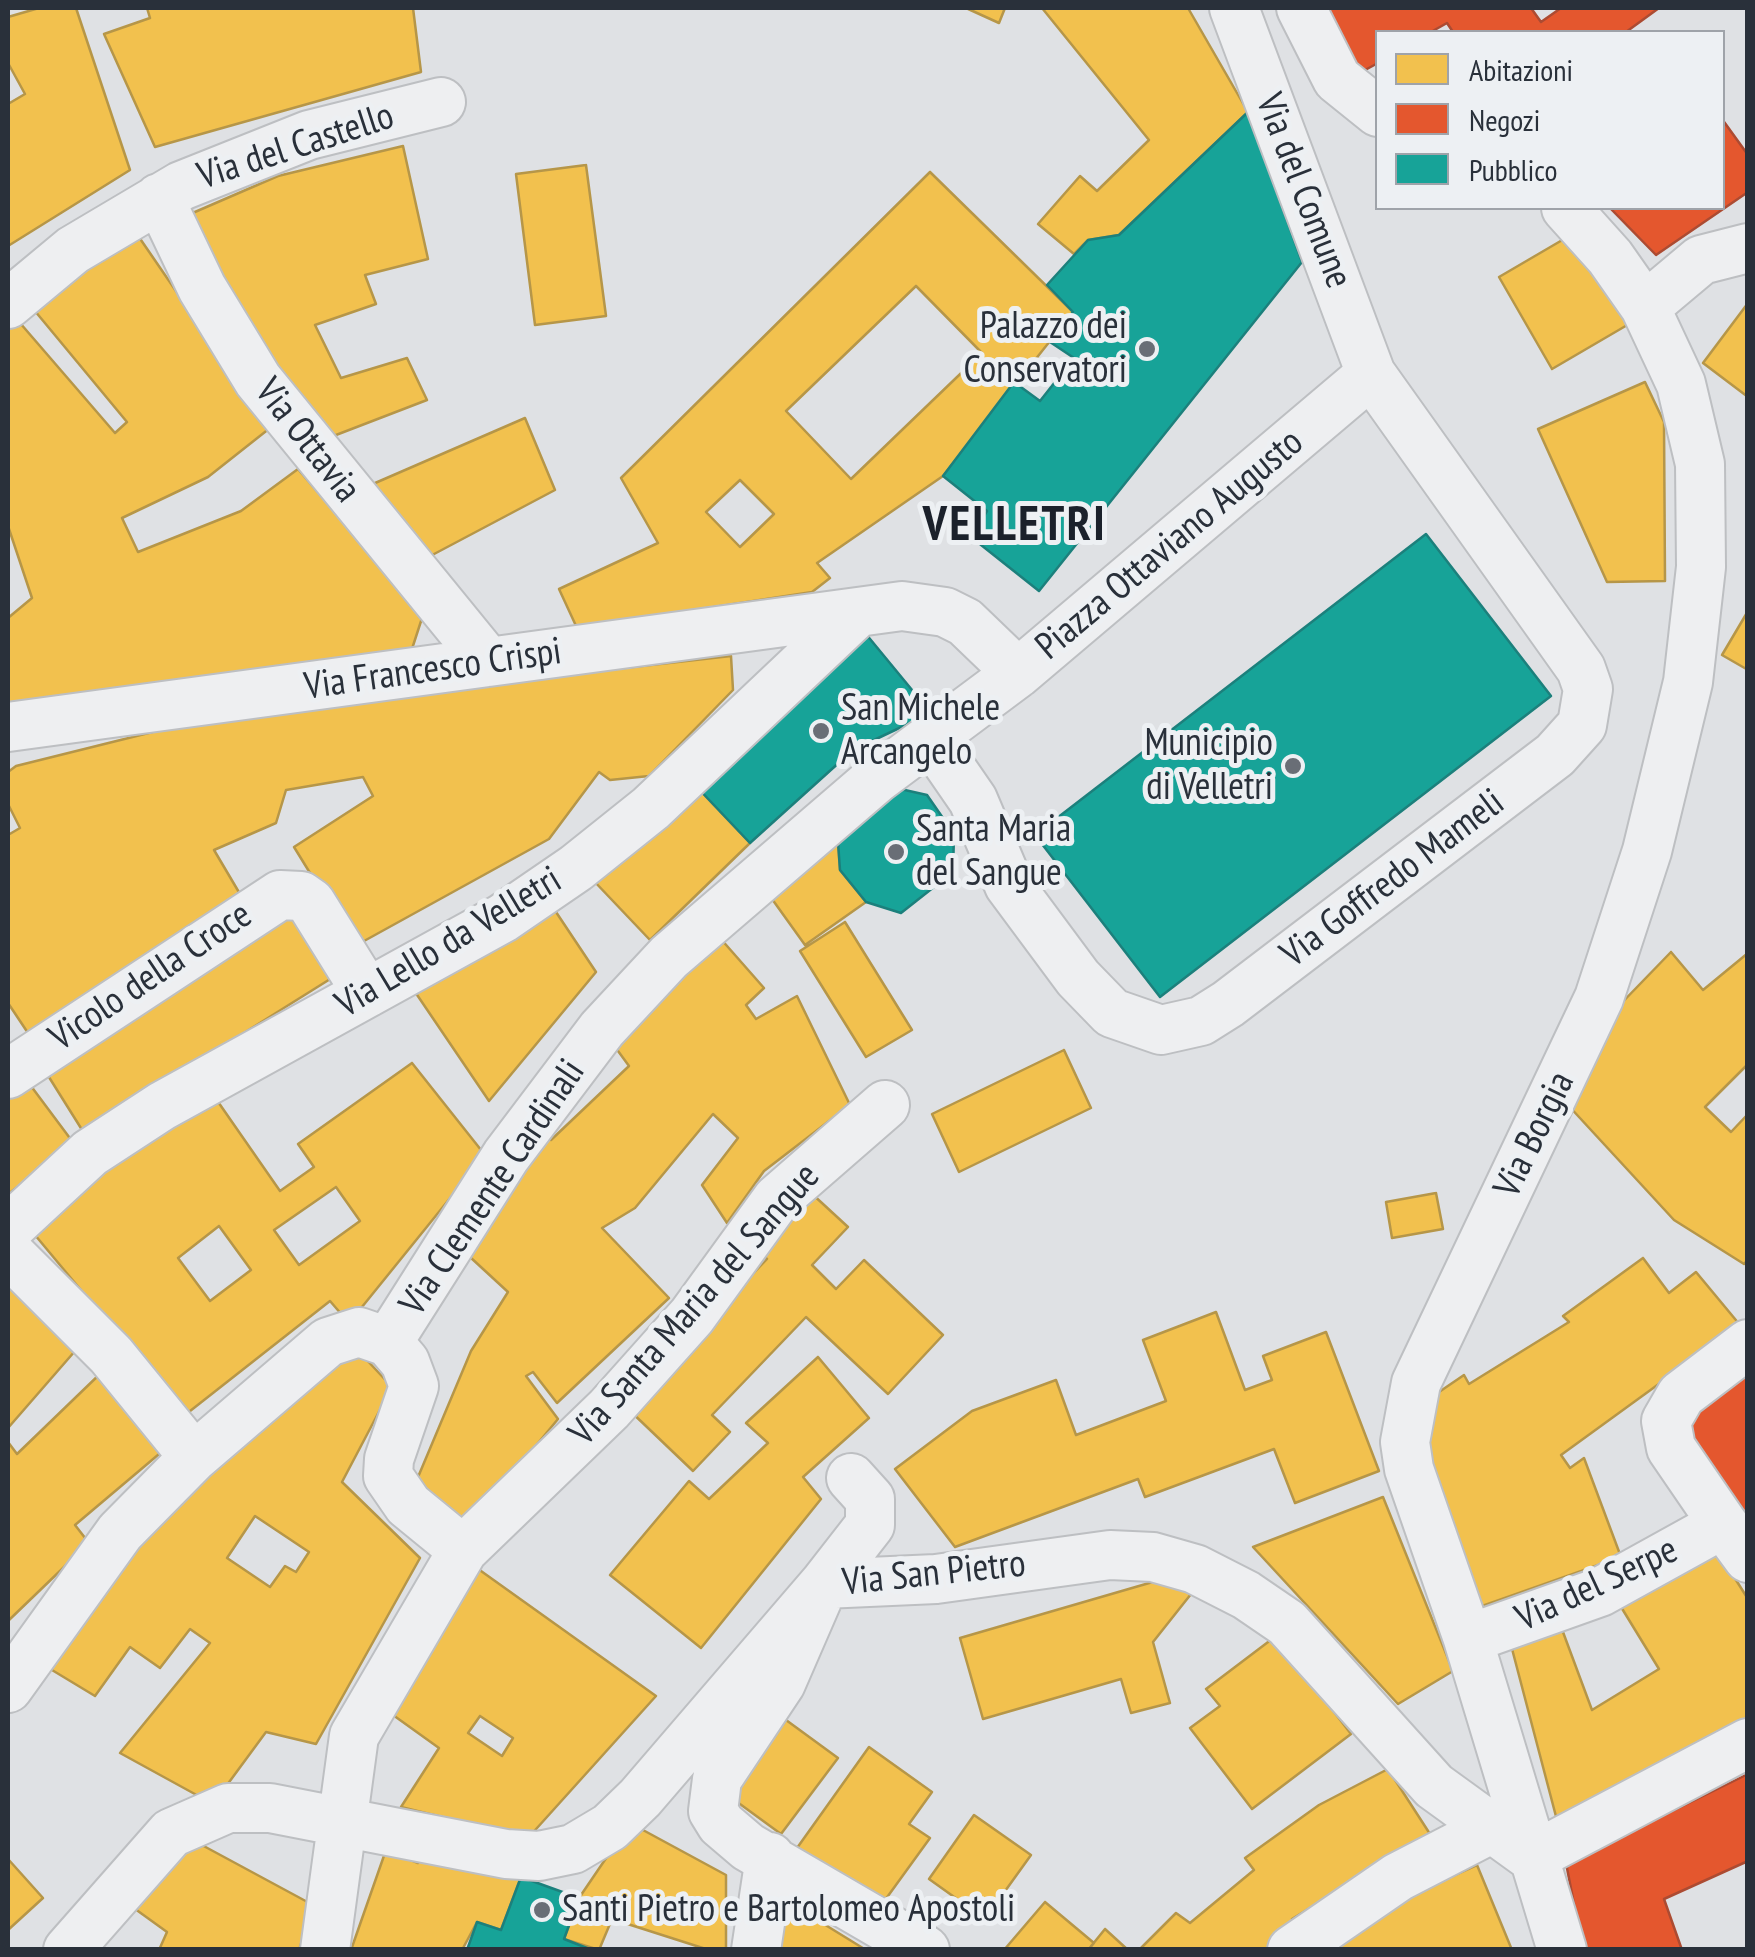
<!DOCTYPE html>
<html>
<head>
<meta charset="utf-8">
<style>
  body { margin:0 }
  #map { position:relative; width:1755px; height:1957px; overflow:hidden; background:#dfe1e4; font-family:"PT Sans Narrow",sans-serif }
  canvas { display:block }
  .frame { position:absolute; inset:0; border:10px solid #29303a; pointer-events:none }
  .legend { position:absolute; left:1375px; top:30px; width:350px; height:180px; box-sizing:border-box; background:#edf0f3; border:2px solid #9fa3a9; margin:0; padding:12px 18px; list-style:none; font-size:30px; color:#29303a }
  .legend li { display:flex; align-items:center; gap:20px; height:50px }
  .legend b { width:50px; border:2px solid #9fa3a9 }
</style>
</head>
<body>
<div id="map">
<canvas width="1755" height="1957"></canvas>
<div class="frame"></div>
<ul class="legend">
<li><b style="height:28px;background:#f2c14e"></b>Abitazioni</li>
<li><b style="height:28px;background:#e4572e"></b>Negozi</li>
<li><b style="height:28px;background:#17a398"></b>Pubblico</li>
</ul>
</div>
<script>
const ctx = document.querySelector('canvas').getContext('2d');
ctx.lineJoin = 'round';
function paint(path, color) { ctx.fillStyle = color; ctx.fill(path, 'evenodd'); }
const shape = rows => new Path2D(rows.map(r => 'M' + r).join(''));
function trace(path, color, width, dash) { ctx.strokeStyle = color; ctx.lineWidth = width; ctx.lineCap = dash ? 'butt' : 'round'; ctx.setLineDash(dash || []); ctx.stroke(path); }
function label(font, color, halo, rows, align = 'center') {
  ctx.font = font + ' "PT Sans Narrow",sans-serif'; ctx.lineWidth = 10; ctx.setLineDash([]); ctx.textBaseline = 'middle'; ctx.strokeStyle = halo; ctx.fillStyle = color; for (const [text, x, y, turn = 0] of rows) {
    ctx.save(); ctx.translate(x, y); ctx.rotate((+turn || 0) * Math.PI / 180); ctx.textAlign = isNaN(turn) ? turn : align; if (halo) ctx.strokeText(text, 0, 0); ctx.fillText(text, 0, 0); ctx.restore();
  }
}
const homes = shape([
  [39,8,76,8,130,170,8,246,8,104,25,94,8,63,8,17,39,8],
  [147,8,413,8,421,72,155,147,104,34,150,18,147,8],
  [966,8,1005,8,999,23,966,8],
  [1042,8,1188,8,1248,112,1119,235,1088,240,1074,254,1038,224,1080,176,1097,191,1149,140,1042,8],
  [403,146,428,259,365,275,376,304,315,325,341,378,407,358,427,400,323,440,234,326,188,215,278,176,403,146],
  [586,165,606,316,535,325,516,174,586,165],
  [930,172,1073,312,943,476,817,563,830,578,812,592,577,628,559,589,658,543,621,478,930,172],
  [916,286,982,353,851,479,786,411,916,286],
  [740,480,774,514,740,547,706,512,740,480],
  [130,224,270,428,208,477,122,518,138,552,241,511,298,469,423,615,411,652,8,708,8,618,32,598,8,526,8,321,14,316,115,433,127,422,25,299,130,224],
  [1576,232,1629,324,1552,369,1499,277,1576,232],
  [1748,303,1748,397,1703,363,1748,303],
  [1645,382,1664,422,1665,581,1607,582,1538,429,1645,382],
  [525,418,555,490,419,562,359,490,525,418],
  [1748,611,1748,670,1722,655,1748,611],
  [731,656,733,690,649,776,610,780,599,772,549,839,355,946,294,847,373,796,363,777,286,790,276,823,214,850,240,894,28,1033,8,1003,8,835,20,828,8,804,8,772,16,766,233,712,731,656],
  [694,784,750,843,650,940,593,880,694,784],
  [837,828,840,870,866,902,805,945,762,885,837,828],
  [286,900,335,976,84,1133,37,1058,286,900],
  [552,906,596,972,489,1101,409,983,552,906],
  [845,922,912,1030,866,1057,800,951,845,922],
  [720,938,764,988,746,1005,756,1019,797,996,850,1105,764,1171,727,1223,702,1185,738,1138,713,1114,635,1208,602,1228,669,1298,557,1403,533,1372,526,1376,558,1419,472,1523,456,1529,413,1489,471,1351,508,1292,457,1245,542,1132,551,1140,629,1066,610,1040,720,938],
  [1671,952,1703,990,1748,953,1748,1064,1705,1107,1731,1132,1748,1114,1748,1260,1744,1264,1674,1220,1567,1104,1609,1016,1671,952],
  [1064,1050,1091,1108,959,1172,932,1114,1064,1050],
  [412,1063,485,1155,349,1323,330,1301,185,1415,25,1223,214,1096,280,1191,314,1167,298,1144,412,1063],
  [336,1187,360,1221,299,1265,274,1230,336,1187],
  [219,1226,251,1270,210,1301,178,1258,219,1226],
  [25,1078,75,1145,8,1194,8,1091,25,1078],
  [810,1192,848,1227,812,1265,836,1289,864,1260,943,1335,888,1394,806,1317,712,1415,730,1432,693,1471,626,1407,767,1259,756,1249,810,1192],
  [1436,1193,1443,1229,1392,1238,1386,1202,1436,1193],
  [1643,1258,1669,1293,1696,1272,1740,1325,1561,1455,1570,1468,1584,1458,1621,1557,1468,1611,1417,1407,1464,1375,1469,1384,1569,1322,1563,1316,1643,1258],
  [8,1283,75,1351,8,1428,8,1283],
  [1216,1312,1245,1390,1272,1380,1263,1356,1326,1332,1379,1471,1295,1503,1274,1449,1145,1497,1138,1479,955,1547,895,1469,972,1411,1056,1380,1076,1435,1166,1401,1143,1340,1216,1312],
  [351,1343,392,1387,342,1482,420,1558,316,1744,266,1732,213,1804,120,1753,210,1643,190,1629,160,1668,130,1647,95,1696,47,1667,113,1566,277,1404,351,1343],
  [255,1516,309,1552,296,1572,285,1566,270,1587,227,1558,255,1516],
  [818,1357,869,1418,803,1477,821,1499,701,1648,610,1575,689,1481,709,1499,768,1443,746,1423,818,1357],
  [103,1371,165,1449,75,1525,89,1543,8,1621,8,1442,17,1454,103,1371],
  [1383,1497,1453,1671,1398,1704,1253,1547,1383,1497],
  [1717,1550,1748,1599,1748,1730,1558,1824,1511,1645,1560,1624,1592,1710,1659,1669,1618,1602,1717,1550],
  [467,1561,656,1696,528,1838,401,1807,439,1748,386,1710,467,1561],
  [480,1716,513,1738,502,1756,468,1733,480,1716],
  [1163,1579,1195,1589,1153,1642,1170,1703,1131,1713,1121,1679,983,1719,960,1638,1163,1579],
  [1276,1636,1351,1734,1252,1809,1190,1728,1220,1706,1206,1689,1276,1636],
  [786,1720,838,1758,781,1834,729,1796,786,1720],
  [869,1747,932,1792,909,1824,930,1838,880,1907,797,1848,869,1747],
  [1388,1769,1430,1834,1292,1919,1299,1929,1273,1950,1139,1950,1176,1913,1190,1923,1254,1870,1245,1858,1319,1805,1388,1769],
  [974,1815,1031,1855,985,1919,929,1879,974,1815],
  [630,1823,726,1875,726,1950,709,1950,612,1919,599,1950,564,1939,579,1898,630,1823],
  [187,1837,313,1905,299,1950,159,1950,167,1932,131,1906,187,1837],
  [424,1848,521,1877,501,1930,477,1922,462,1950,351,1950,386,1850,418,1863,424,1848],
  [8,1859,43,1898,8,1930,8,1859],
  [1477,1865,1512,1950,1320,1950,1359,1918,1477,1865],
  [780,1897,866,1950,772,1950,780,1897],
  [1045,1902,1094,1943,1088,1950,1004,1950,1045,1902],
  [1105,1929,1128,1950,1088,1950,1105,1929]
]);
const shops = shape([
  [1311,8,1531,8,1541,22,1561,8,1659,8,1626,32,1453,32,1447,23,1431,32,1378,32,1378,63,1354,76,1311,8],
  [1722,119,1748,155,1748,192,1656,255,1610,208,1722,208,1722,119],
  [1748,1362,1748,1525,1674,1420,1748,1362],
  [1748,1774,1748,1861,1664,1899,1682,1950,1583,1950,1566,1863,1748,1774]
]);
const public = shape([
  [1248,112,1302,262,1039,591,971,537,987,511,943,476,1014,382,1040,401,1074,358,1047,340,1073,312,1047,285,1088,240,1119,235,1248,112],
  [1426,534,1551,696,1160,997,1035,835,1426,534],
  [861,628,931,713,853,750,750,843,694,784,861,628],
  [887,786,927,795,954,834,953,872,901,913,866,902,840,870,837,828,887,786],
  [521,1877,579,1898,564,1939,592,1950,467,1950,477,1922,501,1930,521,1877]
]);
const street = shape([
  [1301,8,1337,79,1378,112],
  [159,198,202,288,258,380,488,662],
  [1566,208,1610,257,1645,307,1701,260,1748,248],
  [8,304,73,250,181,186,309,135,441,102],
  [8,727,902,606,945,612,965,622,1018,673],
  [931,739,973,800,1009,885,1078,978,1112,1013,1161,1030,1201,1021,1228,1004,1555,755,1582,725,1588,689,1581,669,1371,374,1234,8],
  [8,1074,280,895,301,896,311,903,367,993],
  [8,1229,90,1153,162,1106,503,918,576,868,651,808,858,612],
  [8,1252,111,1355,194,1457],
  [388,1342,506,1156,602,1029,669,957,876,779,1018,673,1371,374],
  [851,1478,870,1499,870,1525,824,1584,781,1683,717,1779,713,1811,721,1824,748,1847,925,1950],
  [1723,1524,1671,1448,1666,1421,1681,1395,1748,1344],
  [463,1550,609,1409,692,1316,777,1199,885,1105],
  [1468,1639,1600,1592,1723,1524,1748,1558],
  [8,1688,120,1532,194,1457,328,1342,359,1332,388,1342,405,1362,414,1386,389,1459,388,1476,408,1505,463,1550,354,1736,325,1950],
  [68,1950,171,1833,228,1808,270,1808,506,1854,539,1856,573,1849,610,1827,640,1798,824,1584,936,1579,1110,1555,1153,1557,1195,1569,1246,1595,1287,1623,1434,1786,1532,1857,1748,1743],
  [756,1950,770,1857],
  [1292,1950,1398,1877,1489,1830],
  [1562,1950,1468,1639,1409,1469,1405,1442,1416,1383,1599,998,1647,851,1688,682,1701,567,1700,464,1681,384,1645,307]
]);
const markers = [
  [1147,349,10,"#696e76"],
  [821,731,10,"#696e76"],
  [1293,766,10,"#696e76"],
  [896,852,10,"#696e76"],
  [542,1910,10,"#696e76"]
];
const streetNames = [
  ["Via del Castello",296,147,-18],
  ["Via del Comune",1303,191,69],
  ["Via Ottavia",307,441,52],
  ["Piazza Ottaviano Augusto",1170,545,-40],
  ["Via Francesco Crispi",433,670,-8],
  ["Via Goffredo Mameli",1393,879,-37],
  ["Via Lello da Velletri",449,943,-31],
  ["Vicolo della Croce",151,977,-34],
  ["Via Borgia",1535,1135,-64],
  ["Via Clemente Cardinali",493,1188,-56],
  ["Via Santa Maria del Sangue",695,1305,-49],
  ["Via San Pietro",934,1574,-6],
  ["Via del Serpe",1597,1585,-25]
];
const poiNames = [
  ["Palazzo dei",1127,327,"right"],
  ["Conservatori",1127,371,"right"],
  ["San Michele",841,709],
  ["Arcangelo",841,753],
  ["Municipio",1273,744,"right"],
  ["di Velletri",1273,788,"right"],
  ["Santa Maria",916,830],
  ["del Sangue",916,874],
  ["Santi Pietro e Bartolomeo Apostoli",562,1910]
];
const districtNames = [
  ["VELLETRI",1015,526]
];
paint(homes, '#f2c14e');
trace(homes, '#b69648', 2.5);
paint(shops, '#e4572e');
trace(shops, '#ac4b32', 2.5);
paint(public, '#17a398');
trace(public, '#1c807c', 2.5);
trace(street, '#bdbfc2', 52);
trace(street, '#eeeff1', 48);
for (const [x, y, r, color] of markers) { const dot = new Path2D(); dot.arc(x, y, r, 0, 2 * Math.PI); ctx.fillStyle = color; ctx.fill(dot); trace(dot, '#edf0f3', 4); }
label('38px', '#29303a', '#edf0f3', streetNames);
label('38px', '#29303a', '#edf0f3', poiNames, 'left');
ctx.letterSpacing = '2.5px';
label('bold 48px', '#1b212b', '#edf0f3', districtNames);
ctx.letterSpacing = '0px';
</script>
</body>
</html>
